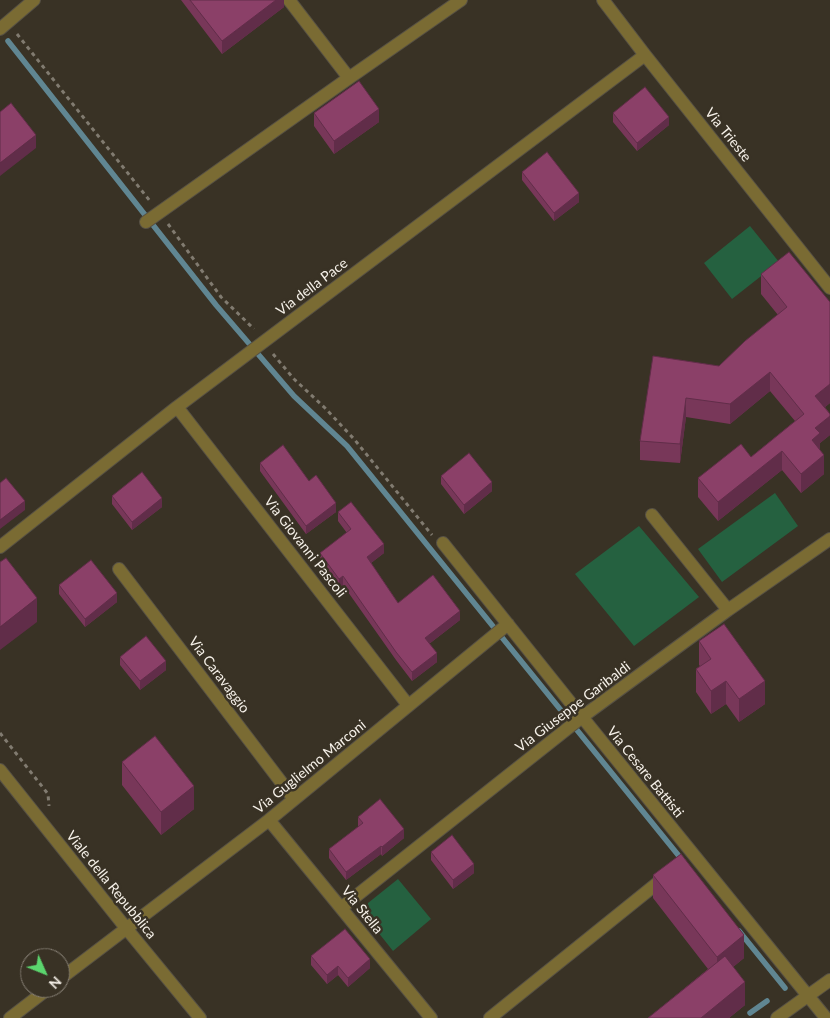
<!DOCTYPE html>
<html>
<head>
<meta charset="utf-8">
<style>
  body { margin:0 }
  #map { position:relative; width:830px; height:1018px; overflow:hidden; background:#393225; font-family:Lato,sans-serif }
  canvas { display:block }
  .north { position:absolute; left:20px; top:948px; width:50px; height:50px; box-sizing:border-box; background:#393225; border:1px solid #857e73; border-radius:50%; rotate:134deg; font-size:14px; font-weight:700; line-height:20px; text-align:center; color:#f6f1e9 }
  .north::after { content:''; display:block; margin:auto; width:18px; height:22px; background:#5bd56e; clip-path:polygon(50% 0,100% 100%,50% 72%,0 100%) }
</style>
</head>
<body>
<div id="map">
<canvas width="830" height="1018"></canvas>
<div class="north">N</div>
</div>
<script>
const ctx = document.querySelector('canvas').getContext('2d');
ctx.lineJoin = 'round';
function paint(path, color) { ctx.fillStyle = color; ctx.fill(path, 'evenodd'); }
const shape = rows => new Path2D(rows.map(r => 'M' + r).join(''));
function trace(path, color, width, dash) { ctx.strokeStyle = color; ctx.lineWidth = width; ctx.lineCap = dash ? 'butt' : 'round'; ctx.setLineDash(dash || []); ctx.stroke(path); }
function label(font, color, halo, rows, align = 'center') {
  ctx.font = font + ' Lato,sans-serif'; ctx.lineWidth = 5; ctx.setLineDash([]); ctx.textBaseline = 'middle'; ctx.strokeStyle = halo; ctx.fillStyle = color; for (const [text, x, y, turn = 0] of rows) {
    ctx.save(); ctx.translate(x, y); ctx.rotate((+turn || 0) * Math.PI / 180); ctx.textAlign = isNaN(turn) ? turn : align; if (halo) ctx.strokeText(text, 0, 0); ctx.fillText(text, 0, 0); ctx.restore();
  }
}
const green = shape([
  [750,226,779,262,732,299,704,263],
  [775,493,798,526,722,582,698,549],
  [639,526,699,597,634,646,575,574],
  [398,879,431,919,393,951,366,917,368,903]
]);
const stream = shape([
  [8,41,216,305,294,396,347,446,683,861],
  [739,931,785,988],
  [750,1013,767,1001]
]);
const path = shape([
  [17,34,150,201],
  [168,224,221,297,254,329],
  [273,354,294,379,325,408,354,439,432,535],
  [0,733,48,794,49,806]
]);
const minor = shape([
  [289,0,349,78],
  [603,0,645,55,830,288],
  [0,29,34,0],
  [146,222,349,78,461,0],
  [177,407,408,705],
  [652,515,728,610],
  [443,543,574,707,826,1018],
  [0,547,177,407,645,55],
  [119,569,294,799],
  [0,770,126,928,200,1018],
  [269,820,431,1018],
  [341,908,582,717,728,610,830,539],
  [60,979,269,820,508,624],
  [10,1018,49,988],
  [490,1018,665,877],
  [777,1018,830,980]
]);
const wall = shape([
  [181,0,284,0,284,7,222,54],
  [314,113,379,122,334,154,314,126],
  [613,113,669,125,637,151,613,122],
  [522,172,579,202,554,221,522,180],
  [761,274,830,302,830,403,825,407,830,414,830,435,820,443,820,451,824,474,801,493,782,470,718,521,698,497,698,478,751,457,795,421,770,391,730,424,686,417,680,463,640,460,640,441,719,366,778,315,761,294],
  [260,463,309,481,336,512,306,534,260,471],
  [441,476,492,491,464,514,441,484],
  [112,496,162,507,132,530,112,504],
  [338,512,384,553,371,563,398,603,460,620,429,644,437,662,412,681,396,660,343,585,339,587,320,562,320,553,347,533,338,521],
  [59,585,117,602,85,627,59,594],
  [699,641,765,704,739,722,726,704,711,714,696,692,696,669,700,666,699,665],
  [120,657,166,670,140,690,120,665],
  [122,762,194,809,161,835,122,785],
  [358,817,404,838,382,856,381,854,346,880,329,858,329,849,358,827],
  [431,852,474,873,453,889,431,860],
  [653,875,744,958,733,967,745,1005,729,1018,648,1018,708,969,653,898],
  [311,956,370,968,348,987,338,975,327,984,311,965]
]);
const shadedWall = shape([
  [276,0,284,0,284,7,222,54,222,41],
  [379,109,379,122,334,154,334,141],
  [669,117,669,125,637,151,637,143],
  [36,135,36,148,0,176,0,163],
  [579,193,579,202,554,221,554,213],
  [770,372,770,391,730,424,730,404],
  [830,384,830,403,815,415,815,396],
  [686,398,686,417,680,463,680,444],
  [830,416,830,435,820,443,820,452,812,440,815,428],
  [782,451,782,470,718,521,718,502],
  [824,455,824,474,801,493,801,474],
  [492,482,492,491,464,514,464,505],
  [162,498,162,507,132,530,132,522],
  [25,501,25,510,0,529,0,520],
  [336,503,336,512,306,534,306,526],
  [384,544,384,553,367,566,367,557],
  [343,576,343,585,339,587,339,579],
  [117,593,117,602,85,627,85,619],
  [37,598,37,622,0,650,0,627],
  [460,611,460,620,425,647,425,638],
  [437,653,437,662,412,681,412,672],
  [166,661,166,670,140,690,140,681],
  [726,681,726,704,711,714,711,691],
  [765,681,765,704,739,722,739,699],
  [194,786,194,809,161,835,161,812],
  [404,829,404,838,382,856,382,847],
  [381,846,381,854,346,880,346,872],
  [474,864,474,873,453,889,453,880],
  [744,935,744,958,717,980,717,957],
  [370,959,370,968,348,987,348,978],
  [338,966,338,975,327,984,327,975],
  [745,982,745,1005,729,1018,701,1018]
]);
const building = shape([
  [190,0,276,0,222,41,190,0],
  [359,81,379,109,334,141,314,113,359,81],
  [645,87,669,117,637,143,613,113,645,87],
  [11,103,36,135,0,163,0,112,11,103],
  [547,152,579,193,554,213,522,172,547,152],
  [789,252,830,302,830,384,815,396,830,414,830,416,815,428,820,433,812,440,824,455,801,474,782,451,718,502,698,478,741,444,751,457,804,414,770,372,730,404,686,398,680,444,640,441,653,356,719,366,745,341,787,307,761,274,789,252],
  [283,445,309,481,316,475,336,503,306,526,260,463,283,445],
  [469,453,492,482,464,505,441,476,469,453],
  [142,472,162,498,132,522,112,496,142,472],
  [6,478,25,501,0,520,0,483,6,478],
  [351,502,384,544,367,557,398,603,433,575,460,611,425,638,437,653,412,672,396,652,343,576,339,579,320,553,351,529,338,512,351,502],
  [6,558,37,598,0,627,0,562,6,558],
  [91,560,117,593,85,619,59,585,91,560],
  [724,624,765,681,739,699,726,681,711,691,696,669,711,659,699,641,724,624],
  [146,636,166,661,140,681,120,657,146,636],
  [155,736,194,786,161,812,122,762,155,736],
  [380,799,404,829,382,847,381,846,346,872,329,849,363,823,358,817,380,799],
  [452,835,474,864,453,880,431,852,452,835],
  [681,854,744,935,717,957,653,875,681,854],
  [345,929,370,959,348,978,338,966,327,975,311,956,345,929],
  [725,956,745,982,701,1018,648,1018,725,956]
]);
const streetNames = [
  ["Via Trieste",728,135,51],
  ["Via della Pace",312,287,-37],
  ["Via Giovanni Pascoli",305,547,52],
  ["Via Caravaggio",219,675,53],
  ["Via Giuseppe Garibaldi",573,707,-37],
  ["Via Guglielmo Marconi",310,767,-39],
  ["Via Cesare Battisti",645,772,51],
  ["Viale della Repubblica",111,885,51],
  ["Via Stella",362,910,51]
];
paint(green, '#256140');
trace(stream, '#608692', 5.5);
trace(minor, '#575144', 14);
trace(path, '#817b70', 3, [4, 4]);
trace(minor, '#7a6b33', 12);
paint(wall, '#783759');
paint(shadedWall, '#612d49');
paint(building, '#8b4068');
trace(building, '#612d49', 1);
label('14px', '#f6f1e9', '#393225', streetNames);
</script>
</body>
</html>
